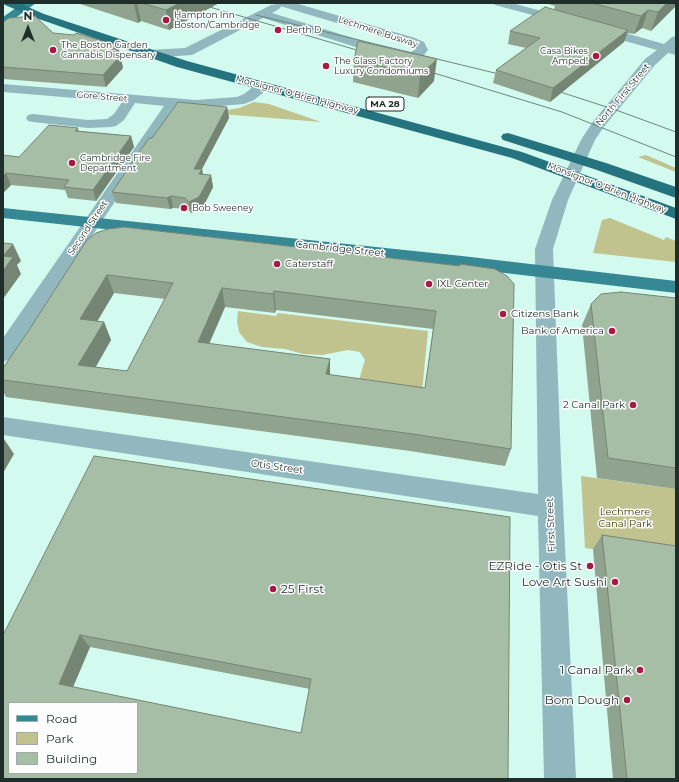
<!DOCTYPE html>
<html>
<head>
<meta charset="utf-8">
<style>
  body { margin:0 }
  #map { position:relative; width:679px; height:782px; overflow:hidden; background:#d3faef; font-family:Montserrat,sans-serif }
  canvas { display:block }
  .frame { position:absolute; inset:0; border:4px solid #1f2e2a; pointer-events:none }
  .legend { position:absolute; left:8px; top:702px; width:130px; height:72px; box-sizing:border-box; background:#fdfdfd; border:1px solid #a4aaa9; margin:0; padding:5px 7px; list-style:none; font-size:12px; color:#1f2e2a }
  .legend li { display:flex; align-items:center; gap:8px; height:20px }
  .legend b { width:20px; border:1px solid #a4aaa9 }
  .north { position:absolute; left:8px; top:8px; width:40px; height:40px; -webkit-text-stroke:3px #fdfdfd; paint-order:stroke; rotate:0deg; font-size:11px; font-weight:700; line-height:16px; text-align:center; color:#1f2e2a }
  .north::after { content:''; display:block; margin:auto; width:14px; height:18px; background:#1f2e2a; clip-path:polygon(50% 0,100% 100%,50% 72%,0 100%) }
</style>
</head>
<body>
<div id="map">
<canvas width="679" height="782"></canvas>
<div class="frame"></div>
<ul class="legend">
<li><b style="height:5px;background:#368895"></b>Road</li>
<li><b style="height:11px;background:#c0c38e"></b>Park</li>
<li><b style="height:11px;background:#a7bea6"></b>Building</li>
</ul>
<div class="north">N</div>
</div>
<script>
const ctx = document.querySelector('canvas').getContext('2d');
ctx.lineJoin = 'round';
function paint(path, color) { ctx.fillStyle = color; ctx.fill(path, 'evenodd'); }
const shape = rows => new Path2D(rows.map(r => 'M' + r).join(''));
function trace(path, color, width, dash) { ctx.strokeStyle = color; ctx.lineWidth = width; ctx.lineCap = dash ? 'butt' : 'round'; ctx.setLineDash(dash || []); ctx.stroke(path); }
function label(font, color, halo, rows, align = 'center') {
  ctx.font = font + ' Montserrat,sans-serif'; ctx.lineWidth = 3; ctx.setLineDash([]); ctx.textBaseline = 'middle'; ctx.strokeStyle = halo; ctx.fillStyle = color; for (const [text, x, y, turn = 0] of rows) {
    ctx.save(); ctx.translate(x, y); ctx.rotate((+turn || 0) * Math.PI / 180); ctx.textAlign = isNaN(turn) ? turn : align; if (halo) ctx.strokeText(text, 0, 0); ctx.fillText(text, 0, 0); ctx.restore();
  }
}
const green = shape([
  [254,102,269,104,321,122,209,113,239,108],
  [646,155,676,168,676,172,638,157],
  [610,218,664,240,666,237,676,241,676,262,593,253,602,220],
  [238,311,276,316,278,313,428,331,421,402,358,383,365,360,360,352,348,350,322,355,303,354,285,349,262,347,247,342,239,332,237,322],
  [581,476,676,489,676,561,585,548]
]);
const minor = shape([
  [277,3,295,3,415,38,424,42,428,50,423,56,417,59,394,59,263,18,192,55,149,58,145,57,143,54,145,51,149,50,185,48,271,5,278,4,277,3],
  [280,6,407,44,415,47,416,49,411,52,395,51,272,13,279,9,281,7,280,6],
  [493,3,512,3,570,19,572,21,570,23,566,24,495,5,493,3],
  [597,25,664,44,672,37,676,36,676,55,668,53,655,65,603,128,595,140,568,200,553,249,561,461,576,779,544,779,538,516,3,435,3,417,538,494,535,249,552,200,581,140,592,123,645,59,657,50,593,32,591,29,593,26,597,25],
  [263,82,268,83,270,86,268,89,254,100,244,104,196,108,178,107,10,359,3,362,3,338,164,106,135,103,124,120,116,126,111,127,88,128,33,122,28,121,26,118,28,115,33,114,88,120,107,119,114,114,122,102,3,92,3,84,196,100,237,97,244,94,258,83,263,82]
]);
const major = shape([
  [23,3,36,3,7,24,3,25,3,17,23,3],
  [3,208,462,256,676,281,676,293,462,268,3,218,3,208]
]);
const highway = shape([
  [3,3,19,3,44,14,187,61,522,152,676,208,676,219,512,158,177,67,36,18,5,5,3,3],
  [508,133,606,163,676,187,676,198,594,169,503,140,501,137,503,134,508,133]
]);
const tram = shape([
  [196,3,367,53],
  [256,15,507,76],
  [424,70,562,112,676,157],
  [551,89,616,110,676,132]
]);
const wall = shape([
  [77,3,219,3,169,30,141,21,138,23],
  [545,3,676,3,651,31,642,28,634,34,628,33,624,42,550,102,493,83,496,70,526,48,508,44,510,31,554,9,555,6],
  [3,22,53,33,118,46,123,68,106,87,3,79],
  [358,41,434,81,418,98,353,82,354,60],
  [227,107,229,118,202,169,203,175,211,175,213,187,202,209,191,213,188,209,173,208,170,209,116,203,112,192,152,138],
  [78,128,79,131,131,136,134,147,96,201,68,198,65,190,11,185,4,192,3,192,3,155,19,157],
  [96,233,460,266,460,264,511,449,505,466,410,451,6,397,3,391,3,368],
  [114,293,165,299,127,371,96,367,111,340,104,322,97,321],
  [225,307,275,313,276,310,433,329,425,388,330,375,330,359,209,344],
  [676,298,676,489,597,478,582,325,591,304],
  [94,456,508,779,3,779],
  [90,647,310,689,301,733,73,687],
  [602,535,676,779,613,779,593,549]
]);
const shadedWall = shape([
  [134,3,137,3,141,21,138,23],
  [180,3,219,3,169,30,166,10],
  [667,3,676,3,676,6,651,31,658,12],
  [648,10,642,28,634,34,641,16],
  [628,30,624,42,550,102,553,88],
  [118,46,123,68,106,87,103,75,108,51],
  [437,59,434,81,418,98,420,75],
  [227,107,229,118,196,180,194,169],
  [131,136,134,147,96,201,93,190],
  [202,169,204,181,199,174],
  [6,173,11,185,4,192,3,190,3,177],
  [211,175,213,187,202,209,191,213,189,202],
  [171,196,173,208,170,209,167,198],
  [13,244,21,261,17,265,21,274,3,299,3,256],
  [107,275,114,293,88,337,80,319],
  [222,288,225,307,202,360,198,342],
  [274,291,276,310,275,313,273,294],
  [104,322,111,340,86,383,78,365],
  [330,359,330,377,326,374],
  [4,439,14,454,3,473,3,440],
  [80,635,90,647,70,694,59,684]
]);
const building = shape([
  [141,3,180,3,166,10,141,3],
  [592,3,667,3,658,12,648,10,641,16,592,3],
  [545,7,628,30,553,88,496,70,540,38,510,31,545,7],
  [35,16,53,33,74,35,76,33,118,46,108,51,120,56,103,75,3,67,3,22,9,18,35,16],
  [358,41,437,59,420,75,354,60,358,41],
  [178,102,227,107,194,169,202,169,199,174,211,175,199,197,189,202,185,198,171,196,167,198,112,192,149,138,152,138,178,102],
  [49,125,78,128,75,131,131,136,93,190,64,187,69,180,6,173,3,177,3,155,19,157,49,125],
  [124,227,460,266,460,264,495,269,507,276,514,284,511,449,413,434,3,380,3,368,29,330,87,240,96,233,108,229,124,227],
  [107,275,173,283,127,371,78,365,104,322,80,319,107,275],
  [222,288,273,294,274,291,436,311,425,388,326,374,330,359,198,342,222,288],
  [3,243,13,244,3,256,13,257,3,271,3,243],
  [621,292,676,298,676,468,608,458,591,304,601,294,621,292],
  [94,456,510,517,508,779,3,779,3,635,94,456],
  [80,635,311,679,301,733,59,684,80,635],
  [9,703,137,703,137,773,9,773,9,703],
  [602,535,676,546,676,779,627,779,602,535]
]);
const markers = [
  [166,20,4,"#ac1844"],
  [278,30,4,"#ac1844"],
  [53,50,4,"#ac1844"],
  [596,56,4,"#ac1844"],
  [326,66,4,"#ac1844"],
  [72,163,4,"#ac1844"],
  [184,208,4,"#ac1844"],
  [277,264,4,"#ac1844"],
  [429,284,4,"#ac1844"],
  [503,314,4,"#ac1844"],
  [612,331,4,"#ac1844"],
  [633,405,4,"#ac1844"],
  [590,566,4,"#ac1844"],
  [615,582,4,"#ac1844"],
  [273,589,4,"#ac1844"],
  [640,670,4,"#ac1844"],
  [627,700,4,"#ac1844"]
];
const farPoinames = [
  ["Hampton Inn",174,15],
  ["Boston/Cambridge",174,25],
  ["Berth D",286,30],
  ["The Boston Garden",61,45],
  ["Cannabis Dispensary",61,55],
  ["Casa Bikes",588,51,"right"],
  ["Amped!",588,61,"right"],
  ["The Glass Factory",334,61],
  ["Luxury Condomiums",334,71],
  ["Cambridge Fire",80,158],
  ["Department",80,168],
  ["Bob Sweeney",192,208]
];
const farStreetnames = [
  ["Lechmere Busway",378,32,18],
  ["Monsignor O'Brien Highway",297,95,15],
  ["North First Street",623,95,-50],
  ["Gore Street",102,97,5],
  ["Monsignor O'Brien Highway",607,188,21],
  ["Second Street",88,228,-56]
];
const shields = [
  [385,104,38]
];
const shieldNames = [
  ["MA 28",385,104]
];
const streetNames = [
  ["Cambridge Street",340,249,6],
  ["Otis Street",277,467,8],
  ["First Street",551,525,-92]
];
const poiNames = [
  ["Caterstaff",285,264],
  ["IXL Center",437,284],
  ["Citizens Bank",511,314],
  ["Bank of America",604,331,"right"],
  ["2 Canal Park",625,405,"right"]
];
const parkNames = [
  ["Lechmere",625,512],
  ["Canal Park",625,524]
];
const nearPoinames = [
  ["EZRide - Otis St",582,566],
  ["Love Art Sushi",607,582],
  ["25 First",281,589,"left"],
  ["1 Canal Park",632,670],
  ["Bom Dough",619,700]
];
paint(green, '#c0c38e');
paint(minor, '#91b8bf');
paint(major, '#368895');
paint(highway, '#267380');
trace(tram, '#6c857e', 1);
paint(wall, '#90a38f');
paint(shadedWall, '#758574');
paint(building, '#a7bea6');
trace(building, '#758574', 1);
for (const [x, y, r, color] of markers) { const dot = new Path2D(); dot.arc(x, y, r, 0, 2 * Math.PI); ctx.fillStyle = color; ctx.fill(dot); trace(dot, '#fdfdfd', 1.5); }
label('9px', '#1f2e2a', '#fdfdfd', farPoinames, 'left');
label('9px', '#1f2e2a', '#fdfdfd', farStreetnames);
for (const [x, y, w] of shields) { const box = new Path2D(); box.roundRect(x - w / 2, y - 7, w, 14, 3); ctx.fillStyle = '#fdfdfd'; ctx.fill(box); trace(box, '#1f2e2a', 1); }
label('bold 9px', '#1f2e2a', null, shieldNames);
label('10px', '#1f2e2a', '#fdfdfd', streetNames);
label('10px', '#1f2e2a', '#fdfdfd', poiNames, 'left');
label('10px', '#3d3e03', '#fdfdfd', parkNames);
label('12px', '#1f2e2a', '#fdfdfd', nearPoinames, 'right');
</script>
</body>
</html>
